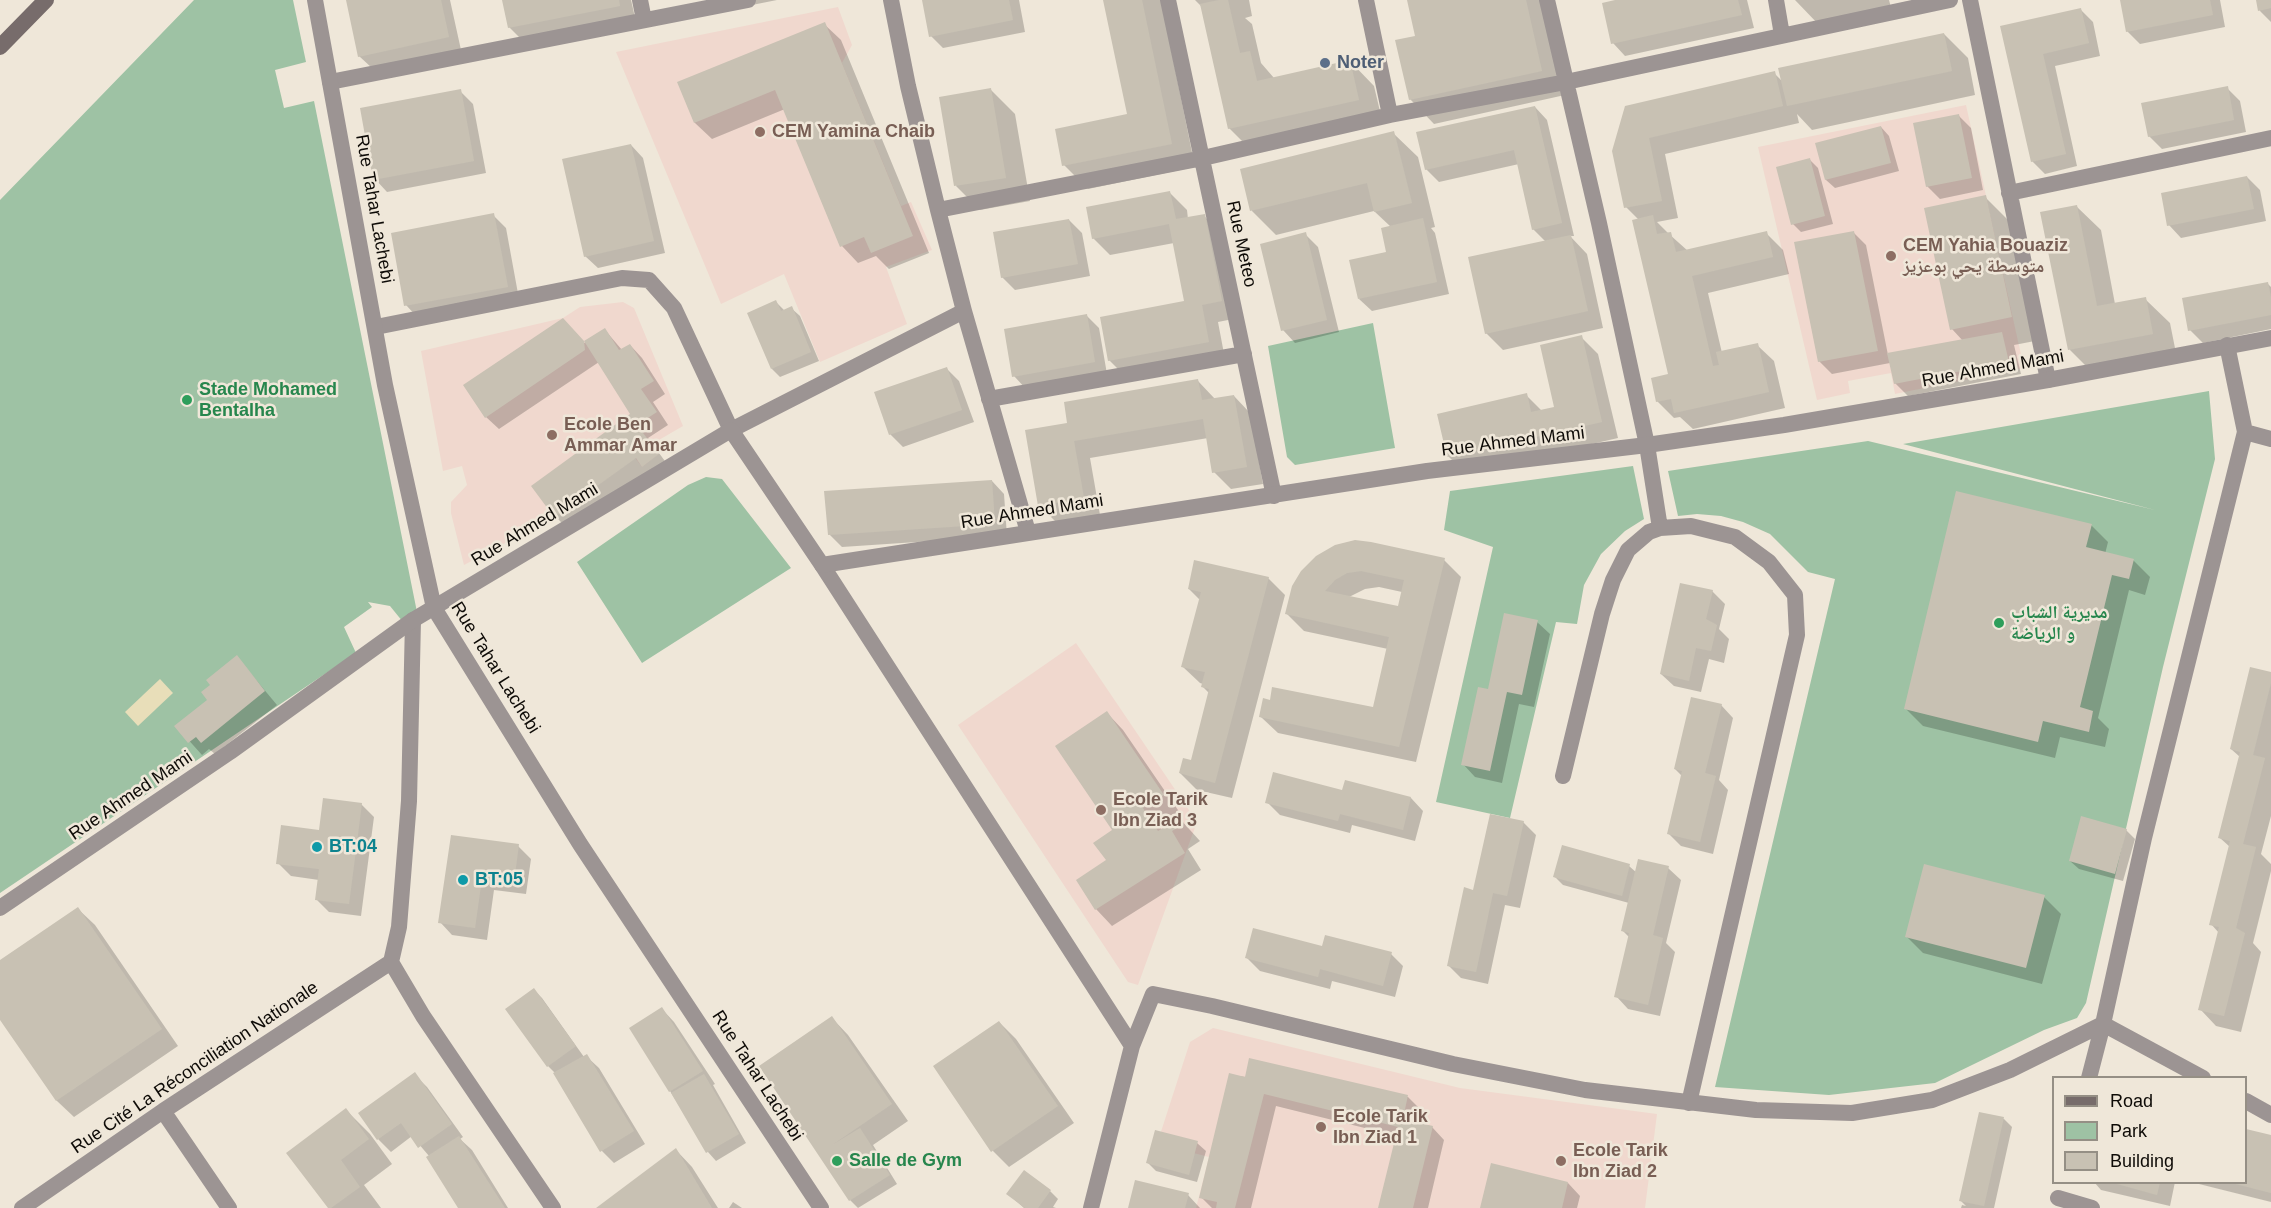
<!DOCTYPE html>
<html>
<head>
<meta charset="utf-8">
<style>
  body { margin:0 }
  #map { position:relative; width:2271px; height:1208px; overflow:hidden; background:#efe7d9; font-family:Arial,sans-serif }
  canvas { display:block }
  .legend { position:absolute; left:2052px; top:1076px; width:195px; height:108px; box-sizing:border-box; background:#efe7d9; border:2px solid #958f85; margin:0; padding:8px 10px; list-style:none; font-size:18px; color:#0e0b07 }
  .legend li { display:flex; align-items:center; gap:12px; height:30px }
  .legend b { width:30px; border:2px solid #958f85 }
</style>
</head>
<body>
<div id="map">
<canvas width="2271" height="1208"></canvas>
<ul class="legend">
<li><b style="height:8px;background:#776c6b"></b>Road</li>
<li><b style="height:16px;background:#9ec2a4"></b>Park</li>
<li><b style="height:16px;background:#c8c1b3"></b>Building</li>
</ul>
</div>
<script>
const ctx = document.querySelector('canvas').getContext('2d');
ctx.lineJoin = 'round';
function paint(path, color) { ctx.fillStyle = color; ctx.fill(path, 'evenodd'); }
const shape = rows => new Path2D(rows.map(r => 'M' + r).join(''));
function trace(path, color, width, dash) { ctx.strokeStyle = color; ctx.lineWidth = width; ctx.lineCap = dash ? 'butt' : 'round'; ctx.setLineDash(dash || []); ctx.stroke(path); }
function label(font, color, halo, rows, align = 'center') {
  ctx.font = font + ' Arial,"Noto Naskh Arabic",sans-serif'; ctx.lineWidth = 5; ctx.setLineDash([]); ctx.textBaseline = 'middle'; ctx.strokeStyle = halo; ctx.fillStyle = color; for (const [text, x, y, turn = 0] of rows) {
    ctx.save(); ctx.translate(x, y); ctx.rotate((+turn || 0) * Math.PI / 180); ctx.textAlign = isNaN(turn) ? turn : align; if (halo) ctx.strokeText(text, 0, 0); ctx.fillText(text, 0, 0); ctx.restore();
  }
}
const education = shape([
  [838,7,852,45,842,63,901,206,911,202,932,250,886,267,907,324,820,362,784,274,721,304,616,52],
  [1966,105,2024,368,1895,394,1891,373,1848,381,1850,393,1817,400,1758,147],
  [623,302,634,308,683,426,652,444,659,454,642,467,635,458,554,517,464,565,451,513,451,502,467,485,462,466,443,471,421,351,563,318,580,307],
  [1076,643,1197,822,1138,985,1128,982,958,725],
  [1213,1028,1460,1088,1657,1114,1645,1208,1196,1208,1209,1157,1157,1144,1190,1042]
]);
const green = shape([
  [194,0,293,0,306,62,275,70,284,108,314,101,417,612,403,622,390,606,368,602,372,607,344,627,356,653,0,893,0,200],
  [1373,323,1395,448,1295,465,1287,457,1268,346],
  [2209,391,2215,459,2163,667,2086,1003,2077,1018,2044,1030,1935,1083,1829,1095,1715,1087,1835,579,1808,572,1770,534,1743,522,1721,516,1697,514,1678,516,1668,471,1868,441,2155,510,1903,444],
  [1633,466,1644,519,1625,531,1601,554,1584,585,1577,624,1556,622,1510,818,1436,802,1493,547,1444,530,1450,491],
  [706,477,722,479,791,568,642,663,577,562,688,485]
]);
const sand = shape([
  [160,679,173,693,138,726,125,712]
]);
const shadow = shape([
  [347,0,450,0,461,50,372,68,359,56],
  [504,0,631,0,636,22,526,44,509,27],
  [729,0,777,0,737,8],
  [923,0,1019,0,1025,32,943,48,931,36],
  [1105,0,1161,0,1195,167,1088,189,1064,165,1128,115],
  [1195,0,1249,0,1252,16,1245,18,1252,24,1261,63,1274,78,1350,61,1374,86,1383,124,1254,153,1229,128,1202,7],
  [1409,0,1544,0,1565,95,1434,124,1410,99,1418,37],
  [1622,0,1747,0,1754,28,1625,56,1613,43],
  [1795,0,1889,0,1892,11,1820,26],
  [2121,0,2220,0,2225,27,2140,44,2127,31],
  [2257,0,2271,0,2271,22,2260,11],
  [2081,10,2093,22,2100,56,2055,66,2077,166,2045,174,2032,161,2002,27],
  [824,24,841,40,929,253,889,269,876,256,858,263,842,246,785,109,712,139,695,123,679,83],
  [1944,34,1968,58,1975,95,1812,130,1797,114,1799,123,1665,154,1678,218,1657,222,1669,234,1688,251,1766,233,1783,250,1789,274,1708,293,1722,353,1757,345,1774,361,1785,408,1693,429,1680,417,1674,418,1657,401,1670,376,1639,220,1626,207,1613,151,1774,73,1783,82],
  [2227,88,2240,101,2246,132,2162,149,2149,136],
  [991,90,1015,114,1030,201,980,210,956,186],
  [460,91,473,104,486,173,387,192,375,179],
  [1535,107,1547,120,1574,236,1570,236,1587,254,1603,328,1503,350,1486,333,1546,242,1533,229,1519,164,1439,182,1426,169],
  [1959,116,1971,128,1983,190,1940,199,1927,186],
  [1881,127,1889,136,1899,171,1835,188,1826,180,1817,144],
  [1393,133,1418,157,1435,227,1431,228,1435,233,1449,294,1372,311,1359,299,1388,253,1391,227,1374,211,1276,235,1252,211,1242,170],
  [631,145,643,158,665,253,598,268,585,256],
  [1810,160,1818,168,1833,224,1801,232,1793,224],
  [2247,177,2260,190,2266,221,2181,238,2169,225],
  [1170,193,1187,210,1188,219,1204,216,1221,232,1238,318,1218,322,1225,359,1126,377,1109,360,1186,302,1174,243,1110,255,1093,238],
  [1985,197,2009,221,2035,341,2014,345,2021,374,1908,396,1895,383,1890,363,1832,374,1819,361,1853,232,1866,245,1888,355,1963,341,1952,329],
  [2076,206,2101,230,2115,304,2145,299,2170,323,2177,358,2094,374,2070,350],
  [493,215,506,228,519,299,418,318,406,305],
  [1069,220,1082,233,1090,276,1015,290,1002,277],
  [1305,234,1318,247,1339,332,1295,343,1283,330],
  [2267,283,2271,287,2271,329,2203,343,2190,330],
  [776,302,785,311,791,308,800,316,819,361,780,377,772,369],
  [1086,315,1099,328,1107,374,1026,389,1014,376],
  [605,330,622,350,630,345,642,358,665,394,653,402,668,425,648,438,670,468,568,529,555,516,533,486,632,414,599,362,499,429,486,417,576,333,584,343],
  [1581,337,1598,354,1618,438,1465,473,1448,456,1526,395,1542,411,1556,408],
  [946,368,959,381,974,422,903,447,890,434],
  [1198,381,1215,399,1234,396,1250,413,1263,484,1231,489,1214,472,1208,438,1090,458,1100,515,1056,522,1039,505,1069,424],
  [992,481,1004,494,1007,536,842,547,829,534],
  [2091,525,2108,542,2105,554,2133,560,2150,577,2145,595,2129,590,2098,718,2109,729,2105,747,2060,737,2055,758,1923,726,1906,709],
  [1370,543,1444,560,1461,577,1416,762,1278,733,1261,717,1374,709,1388,649,1304,631,1287,614],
  [1379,587,1402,592,1399,608,1349,597,1365,589],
  [1268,578,1285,595,1232,798,1197,790,1180,773,1192,762,1209,693,1203,687,1203,684,1200,683,1183,667,1200,600,1189,589],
  [1712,591,1725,604,1719,629,1729,639,1724,663,1709,659,1701,692,1674,686,1661,674],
  [1537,622,1550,634,1534,707,1519,704,1502,783,1475,777,1463,764,1489,691],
  [237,657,277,705,215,754,209,749,202,755,176,726,209,700],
  [2271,673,2271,816,2261,854,2271,864,2271,871,2253,943,2261,952,2241,1032,2216,1026,2200,1009,2219,933,2211,924,2230,847,2220,838,2240,757,2231,749],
  [1721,705,1733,718,1719,780,1728,790,1713,854,1681,846,1669,834,1682,776,1675,769],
  [1107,713,1123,730,1180,813,1158,825,1162,830,1180,819,1200,841,1188,849,1201,870,1112,926,1096,909,1114,831],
  [1343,792,1411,798,1423,811,1415,841,1352,825,1350,833,1280,815,1267,802],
  [361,804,374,817,361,916,329,912,317,900,319,880,291,876,278,863],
  [1523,822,1536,835,1520,908,1505,905,1488,984,1461,978,1448,965,1475,892],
  [2126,830,2135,839,2123,881,2079,869,2070,861],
  [452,836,518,846,531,859,526,894,494,890,487,940,452,935,440,922],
  [1629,866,1637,873,1668,868,1681,880,1666,943,1675,952,1660,1016,1628,1009,1616,996,1630,938,1623,931,1629,903,1563,885,1555,877],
  [2044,897,2061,914,2042,984,1923,953,1906,936],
  [78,909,95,925,178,1046,74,1117,57,1101,0,1018,0,962],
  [1323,947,1391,954,1403,966,1395,997,1332,981,1330,989,1260,971,1247,958],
  [534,990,542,998,584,1057,586,1056,599,1068,645,1144,614,1163,602,1151,556,1074,548,1066],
  [662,1009,674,1022,715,1084,713,1085,746,1143,716,1161,708,1152,670,1091],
  [832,1018,848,1035,908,1121,873,1145,897,1184,858,1208,850,1200,761,1066],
  [999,1022,1016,1039,1074,1123,1009,1167,993,1151],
  [414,1074,427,1087,463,1137,460,1139,472,1150,508,1208,460,1208,429,1156,412,1136,391,1152,378,1139],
  [1230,1075,1408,1097,1420,1109,1417,1123,1432,1127,1444,1140,1428,1208,1379,1208,1397,1136,1276,1106,1251,1208,1212,1208,1201,1197],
  [346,1110,370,1134,392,1164,364,1185,381,1208,329,1208],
  [1980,1113,2004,1119,2012,1127,1994,1208,1961,1208,1962,1205,1966,1206,1961,1201],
  [2246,1130,2271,1136,2271,1202,2191,1182,2246,1182],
  [1197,1143,1206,1151,1197,1182,1156,1171,1148,1163],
  [676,1150,692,1167,718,1208,599,1208],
  [2094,1182,2175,1182,2170,1206,2101,1190],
  [1568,1183,1580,1196,1577,1208,1482,1208],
  [1050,1191,1058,1199,1053,1207,1056,1208,1024,1208,1008,1194],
  [1188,1195,1200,1208,1130,1208],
  [733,1202,742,1208,729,1208]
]);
const building = shape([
  [346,0,441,0,449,37,358,57],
  [502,0,619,0,620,6,508,28],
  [922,0,1009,0,1013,20,929,37],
  [1103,0,1142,0,1172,144,1062,166,1055,129,1127,114],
  [1219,0,1228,0,1240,53,1250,51,1257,81,1350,60,1359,100,1228,129,1200,4],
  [1407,0,1526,0,1542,71,1409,100,1395,40,1415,36],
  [1615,0,1738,0,1742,15,1611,44,1602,3],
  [2120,0,2210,0,2213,15,2126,32],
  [2256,0,2271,0,2271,8,2258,11],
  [2081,8,2089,43,2043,54,2066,154,2031,162,2000,26],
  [825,22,913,236,871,253,864,237,840,247,775,90,694,123,677,82],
  [1944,33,1952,71,1787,106,1778,68],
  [1775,71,1783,106,1649,138,1662,201,1624,208,1612,151,1625,106],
  [2228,86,2234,120,2148,137,2141,103],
  [991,88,1006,178,954,186,939,97],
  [461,89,474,161,373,180,360,108],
  [1535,106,1562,223,1532,230,1514,150,1425,170,1416,132],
  [1959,114,1972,178,1926,187,1913,123],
  [1881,126,1891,163,1825,180,1815,143],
  [1394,131,1412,203,1374,212,1367,183,1250,211,1240,169],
  [631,144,654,241,584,257,562,159],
  [1810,158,1825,216,1791,225,1776,167],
  [2247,176,2254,209,2167,226,2161,193],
  [1170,191,1176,219,1205,214,1222,301,1202,305,1209,342,1108,361,1100,317,1184,301,1169,224,1092,239,1086,207],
  [1986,195,2012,317,1950,330,1924,208],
  [2077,205,2097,306,2146,297,2153,334,2068,350,2040,212],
  [494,213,508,287,404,306,391,233],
  [1653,215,1657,234,1671,232,1676,252,1767,231,1773,257,1692,276,1713,366,1719,365,1716,352,1758,343,1769,392,1674,413,1671,399,1656,402,1651,378,1668,374,1632,220],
  [1423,218,1437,282,1358,299,1349,260,1386,252,1381,228],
  [1069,219,1078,264,1001,278,993,232],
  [1854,231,1878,351,1818,362,1794,242],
  [1306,232,1327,320,1281,331,1260,244],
  [1571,235,1588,311,1485,334,1468,257],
  [2268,282,2271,297,2271,315,2188,331,2182,298],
  [776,300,781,311,792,306,811,352,771,369,747,313],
  [1087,314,1095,362,1012,377,1004,329],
  [563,318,584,341,605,328,619,350,630,344,654,381,641,389,657,412,637,425,659,454,642,467,636,458,554,517,531,486,630,414,584,341,585,350,485,418,463,385],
  [2002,332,2009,362,1894,384,1887,353],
  [1582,335,1602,422,1447,457,1437,414,1527,393,1531,412,1554,407,1540,345],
  [947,367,962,410,889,435,874,392],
  [1198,379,1202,400,1234,395,1247,467,1212,473,1203,419,1074,441,1084,498,1038,506,1025,430,1067,423,1064,402],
  [992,480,995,524,828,535,824,491],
  [1956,491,2092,524,2086,547,2134,559,2129,579,2112,575,2080,707,2093,711,2089,732,2043,721,2038,742,1904,709],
  [1355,540,1371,542,1445,558,1399,747,1259,717,1263,698,1270,700,1272,687,1373,707,1389,637,1285,614,1292,586,1301,571,1316,556,1335,545],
  [1361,571,1404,580,1398,606,1325,591,1335,580,1347,573],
  [1194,560,1269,577,1215,783,1179,773,1183,758,1191,760,1209,689,1201,687,1205,672,1181,667,1201,592,1188,589],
  [1680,583,1713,590,1706,619,1717,625,1711,651,1696,648,1689,681,1660,674],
  [1504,613,1538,620,1522,695,1507,692,1490,771,1461,765,1478,687,1488,689],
  [237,655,265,691,201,743,196,737,188,743,174,726,207,700,201,692,210,685,206,680],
  [2250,667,2271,672,2271,683,2253,755,2265,758,2243,844,2256,847,2236,928,2245,933,2224,1016,2198,1010,2219,927,2209,925,2230,841,2218,838,2240,752,2230,749],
  [1691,697,1722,704,1705,773,1716,776,1700,842,1667,834,1682,771,1674,769],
  [1107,711,1164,795,1143,808,1158,831,1180,817,1184,824,1172,831,1185,853,1095,910,1076,880,1106,860,1093,843,1112,830,1055,746],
  [1273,772,1342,790,1345,780,1411,797,1403,830,1340,814,1338,821,1265,803],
  [323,798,362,803,349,904,315,900,319,869,276,864,281,825,319,830],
  [1490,814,1524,821,1507,896,1493,893,1476,972,1447,966,1464,887,1473,890],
  [2081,816,2127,829,2115,874,2069,861],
  [451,835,519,844,514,882,482,878,475,928,438,923],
  [1562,845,1630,864,1622,896,1553,877],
  [1638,859,1669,866,1653,935,1663,938,1648,1005,1614,997,1629,933,1621,931],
  [1924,864,2045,895,2026,968,1905,937],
  [78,907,162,1029,56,1101,0,1020,0,960],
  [1253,928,1322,946,1325,935,1392,952,1383,986,1320,969,1318,977,1245,958],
  [534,988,576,1046,547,1067,505,1009],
  [662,1007,703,1071,669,1092,629,1028],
  [832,1016,892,1104,832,1145,860,1128,890,1175,849,1201,759,1066],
  [999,1021,1058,1106,991,1152,933,1066],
  [587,1054,634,1131,600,1152,553,1073],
  [1249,1058,1408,1095,1403,1119,1433,1126,1413,1208,1378,1208,1398,1127,1264,1094,1235,1208,1216,1208,1217,1202,1199,1198,1229,1073,1245,1077],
  [415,1072,452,1124,418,1148,401,1123,377,1140,358,1113],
  [704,1074,739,1134,706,1153,671,1093],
  [346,1108,369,1139,341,1160,360,1187,331,1208,328,1208,286,1153],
  [1979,1112,2004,1117,1984,1206,1959,1201],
  [2246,1129,2271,1135,2271,1193,2232,1183,2246,1182],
  [1155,1130,1198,1141,1189,1175,1146,1163],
  [459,1136,505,1208,458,1208,426,1157],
  [676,1148,712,1208,596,1208],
  [1491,1163,1568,1182,1562,1208,1480,1208],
  [1024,1170,1051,1190,1038,1208,1025,1208,1006,1194],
  [1135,1180,1189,1193,1185,1208,1128,1208],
  [2110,1182,2160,1182,2157,1195]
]);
const minor = shape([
  [640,0,644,20],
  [891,0,908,86,938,210,964,311,1028,532],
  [1168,0,1274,496],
  [1366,0,1390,115],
  [1547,0,1599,223,1647,445,1660,528],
  [1776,0,1782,35],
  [1970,0,2048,380],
  [330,82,748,0],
  [2009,193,2271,138],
  [938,210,1203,158,1390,115,1566,82,1950,0],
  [376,327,622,278,649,280,674,308,731,430,964,311],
  [989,399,1244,354],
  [2245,432,2271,439],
  [822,565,1132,1046],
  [413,620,409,801,399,927,391,962,423,1016,553,1208],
  [1563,776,1602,614,1613,580,1628,550,1649,532,1660,528,1691,526,1735,537,1769,562,1795,595,1797,635,1689,1103],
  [2089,1078,2103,1024,2144,838,2245,432,2227,345],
  [2246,1101,2271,1115],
  [163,1111,229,1208],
  [2058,1198,2092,1208],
  [22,1208,163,1111,391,962],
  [1091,1208,1132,1046,1153,994,1212,1006,1453,1064,1585,1090,1756,1110,1852,1113,1932,1100,2010,1070,2103,1024,2203,1078]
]);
const tertiary = shape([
  [315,0,385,385,434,608,580,844,821,1208],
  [0,908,230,752,413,620,731,430,822,565,1427,471,1647,445,1784,425,2048,380,2271,338]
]);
const secondary = shape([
  [0,47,46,0]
]);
const markers = [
  [1325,63,6,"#5c6f8a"],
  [760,132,6,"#8d6e63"],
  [1891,256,6,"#8d6e63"],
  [187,400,6,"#2e9e5b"],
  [552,435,6,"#8d6e63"],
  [1999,623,6,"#2e9e5b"],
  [1101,810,6,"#8d6e63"],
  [317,847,6,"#0f9aa8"],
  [463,880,6,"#0f9aa8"],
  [1321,1127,6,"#8d6e63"],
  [837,1161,6,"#2e9e5b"],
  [1561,1161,6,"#8d6e63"]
];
const serviceNames = [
  ["Noter",1337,63]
];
const educationNames = [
  ["CEM Yamina Chaib",772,132],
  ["CEM Yahia Bouaziz",1903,246],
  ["متوسطة يحي بوعزيز",1903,267],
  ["Ecole Ben",564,425],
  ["Ammar Amar",564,446],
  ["Ecole Tarik",1113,800],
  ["Ibn Ziad 3",1113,821],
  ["Ecole Tarik",1333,1117],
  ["Ibn Ziad 1",1333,1138],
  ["Ecole Tarik",1573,1151],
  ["Ibn Ziad 2",1573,1172]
];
const streetNames = [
  ["Rue Tahar Lachebi",374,209,80],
  ["Rue Meteo",1241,244,78],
  ["Rue Ahmed Mami",1993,369,-10],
  ["Rue Ahmed Mami",1513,442,-7],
  ["Rue Ahmed Mami",1032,512,-9],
  ["Rue Ahmed Mami",535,525,-31],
  ["Rue Tahar Lachebi",495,668,58],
  ["Rue Ahmed Mami",131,796,-34],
  ["Rue Cité La Réconciliation Nationale",195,1068,-34],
  ["Rue Tahar Lachebi",757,1076,57]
];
const leisureNames = [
  ["Stade Mohamed",199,390],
  ["Bentalha",199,411],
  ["مديرية الشباب",2011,613],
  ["و الرياضة",2011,634],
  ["Salle de Gym",849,1161]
];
const cultureNames = [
  ["BT:04",329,847],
  ["BT:05",475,880]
];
paint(education, '#f0d8ce');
paint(green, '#9ec2a4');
paint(sand, '#e8deb9');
paint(shadow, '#0003');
paint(building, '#c8c1b3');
trace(minor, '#9c9493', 16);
trace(tertiary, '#9c9493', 16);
trace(secondary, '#776c6b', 16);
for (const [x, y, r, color] of markers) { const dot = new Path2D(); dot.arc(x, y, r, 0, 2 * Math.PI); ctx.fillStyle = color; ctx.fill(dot); trace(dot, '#efe7d9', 2); }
label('bold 18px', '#4e5e75', '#efe7d9', serviceNames, 'left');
label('bold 18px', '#785e54', '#efe7d9', educationNames, 'left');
label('18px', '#0e0b07', '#efe7d9', streetNames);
label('bold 18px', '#27864d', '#efe7d9', leisureNames, 'left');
label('bold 18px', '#0d838f', '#efe7d9', cultureNames, 'left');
</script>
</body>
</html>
